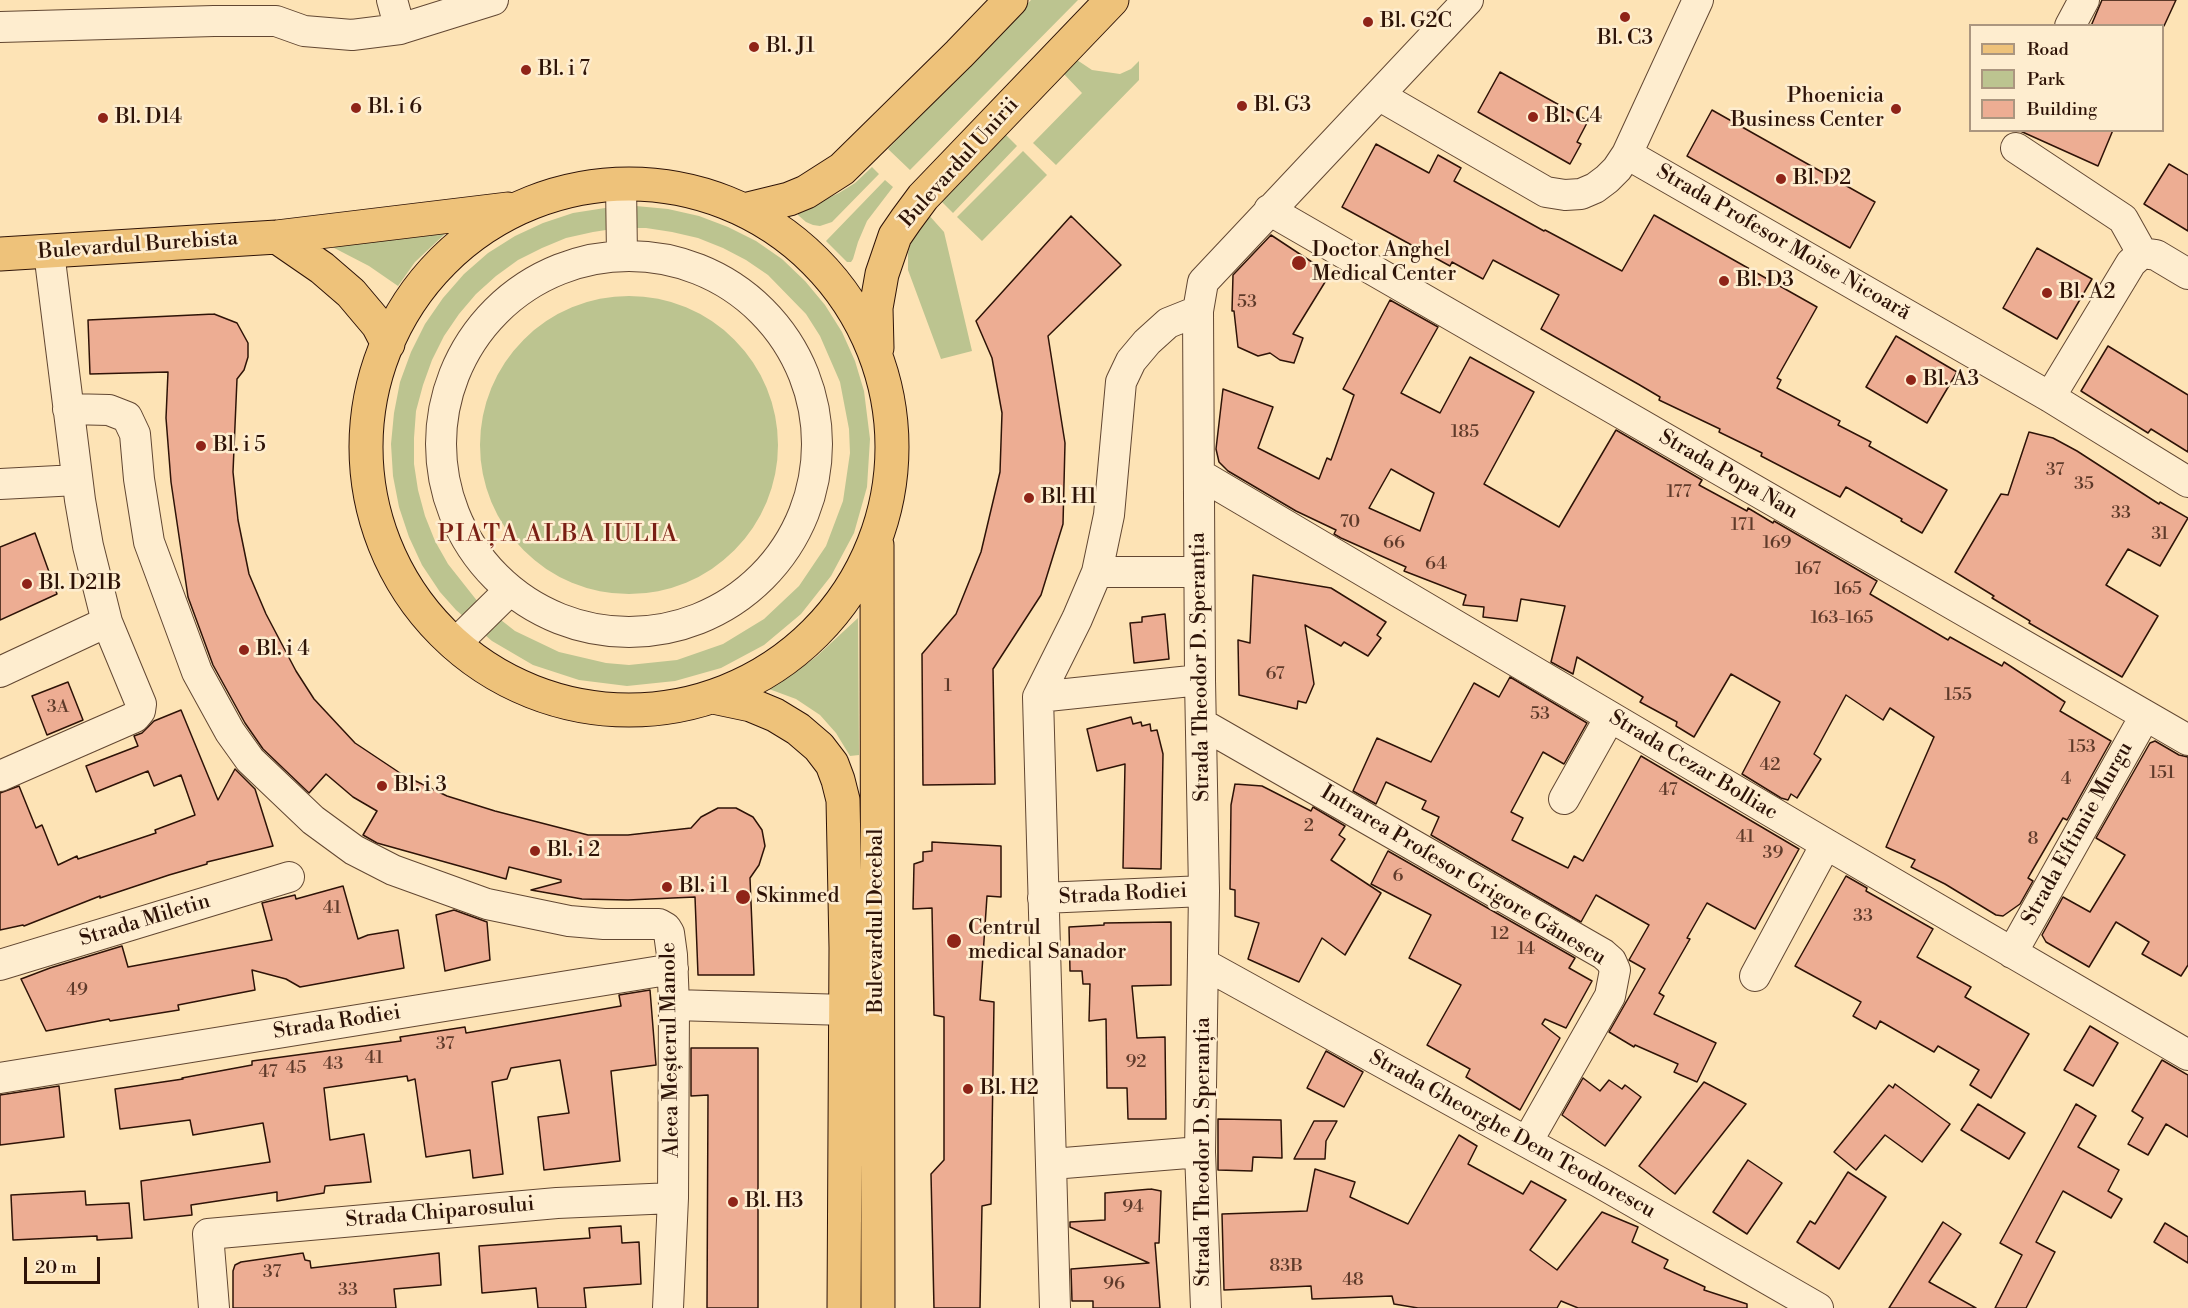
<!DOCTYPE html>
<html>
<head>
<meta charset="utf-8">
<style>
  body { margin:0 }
  #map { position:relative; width:2188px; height:1308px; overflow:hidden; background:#fde3b5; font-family:"Libre Bodoni",serif }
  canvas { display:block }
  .legend { position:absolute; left:1969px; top:24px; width:195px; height:108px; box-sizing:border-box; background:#feedcf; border:2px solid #ab967f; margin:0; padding:8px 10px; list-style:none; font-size:18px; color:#2e1307 }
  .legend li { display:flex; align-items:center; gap:12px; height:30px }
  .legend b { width:30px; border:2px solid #ab967f }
  .scale { position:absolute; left:24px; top:1257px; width:76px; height:27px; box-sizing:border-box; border:3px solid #2e1307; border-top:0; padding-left:8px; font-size:18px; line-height:21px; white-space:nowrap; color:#2e1307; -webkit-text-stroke:4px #feedcf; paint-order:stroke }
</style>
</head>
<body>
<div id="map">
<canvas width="2188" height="1308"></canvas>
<ul class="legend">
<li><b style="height:8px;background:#eec27a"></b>Road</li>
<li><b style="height:16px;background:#bcc490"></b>Park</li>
<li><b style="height:16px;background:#edad93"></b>Building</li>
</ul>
<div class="scale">20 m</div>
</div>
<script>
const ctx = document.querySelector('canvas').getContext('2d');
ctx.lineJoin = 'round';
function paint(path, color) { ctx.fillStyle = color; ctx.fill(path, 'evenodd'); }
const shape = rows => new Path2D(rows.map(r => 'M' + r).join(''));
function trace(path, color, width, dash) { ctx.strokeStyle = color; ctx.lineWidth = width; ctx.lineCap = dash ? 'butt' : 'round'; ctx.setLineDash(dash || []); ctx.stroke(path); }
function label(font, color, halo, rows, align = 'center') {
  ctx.font = font + ' "Libre Bodoni",serif'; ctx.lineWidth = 5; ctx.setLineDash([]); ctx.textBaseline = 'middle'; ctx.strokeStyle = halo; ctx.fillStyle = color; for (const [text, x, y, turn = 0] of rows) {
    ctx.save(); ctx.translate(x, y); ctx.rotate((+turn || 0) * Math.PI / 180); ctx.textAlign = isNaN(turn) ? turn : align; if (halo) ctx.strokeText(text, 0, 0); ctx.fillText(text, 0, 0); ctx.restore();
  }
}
const green = shape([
  [1031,0,1078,0,910,170,888,149],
  [1074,58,1092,70,1120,74,1131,69,1139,61,1139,80,1056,165,1033,143,1082,93,1061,71],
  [1000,129,1017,146,953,213,936,196],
  [1023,151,1047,175,982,241,957,217],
  [872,167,879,174,832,222,820,226,813,225,806,222,798,215,798,212,839,193,855,183],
  [885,180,893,187,867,221,858,242,853,259,851,262,847,262,826,241],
  [636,206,668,209,699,216,728,227,756,241,782,259,805,281,825,305,842,332,855,361,864,391,870,439,867,487,854,533,831,576,801,614,764,645,721,668,675,681,627,686,579,680,533,665,492,641,456,610,440,592,422,565,409,537,399,507,393,476,391,444,394,413,400,382,411,352,425,324,443,298,464,274,488,253,515,236,543,223,573,213,605,208],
  [619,228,646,228,672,232,698,238,723,248,746,260,768,275,806,314,820,336,840,382,849,429,850,453,843,501,826,546,799,586,764,619,723,644,677,660,629,665,606,663,559,652,515,631,478,602,448,564,435,541,425,516,418,490,414,464,414,438,416,411,423,385,432,360,444,336,459,314,476,294,496,276,518,260,542,248,566,238,593,232],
  [927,213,944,232,972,351,941,359,908,270,908,253,913,236],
  [448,231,415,262,398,286,369,266,313,237],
  '480 445a149 149 0 1 1 298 0a149 149 0 1 1-298 0Z',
  [858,618,859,755,850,756,836,733,820,715,796,699,769,689,796,672,817,656]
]);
const building = shape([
  [2102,0,2176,0,2164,26,2091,26,2102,0],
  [1500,72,1588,121,1577,142,1581,144,1570,164,1478,112,1500,72],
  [1712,110,1875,202,1850,248,1687,156,1712,110],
  [2018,130,2113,130,2098,166,2018,130],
  [1376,144,1429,173,1438,155,1461,168,1454,181,1544,231,1545,230,1622,271,1654,215,1817,307,1777,378,1781,380,1777,388,1840,421,1838,425,1871,442,1869,446,1947,490,1922,533,1901,521,1902,519,1846,487,1840,497,1761,456,1762,453,1719,432,1720,429,1659,400,1660,397,1638,384,1541,329,1559,295,1493,260,1483,279,1452,262,1450,266,1342,207,1376,144],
  [2169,164,2188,175,2188,231,2144,204,2169,164],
  [1071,216,1121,265,1048,336,1065,443,1063,524,1041,595,993,669,995,784,923,785,922,654,956,614,981,552,1000,472,1002,413,992,358,976,321,1071,216],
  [1271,235,1330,274,1293,334,1303,338,1294,363,1280,360,1270,353,1258,356,1238,347,1234,311,1232,311,1233,275,1271,235],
  [2037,248,2092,279,2057,339,2003,308,2037,248],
  [1390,300,1438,327,1401,393,1440,413,1470,357,1534,392,1484,484,1559,527,1616,430,1702,480,1699,485,1747,511,1748,508,1773,523,1774,521,1877,581,1870,594,1948,640,1950,637,2002,666,2004,662,2065,702,2060,711,2111,741,2067,820,2063,818,2032,871,2028,878,2033,881,2020,904,2003,916,1996,915,1945,884,1911,867,1915,860,1886,847,1934,737,1890,708,1883,720,1846,695,1814,754,1821,759,1797,798,1791,794,1788,800,1781,798,1742,774,1780,702,1731,674,1694,737,1676,726,1677,722,1640,702,1643,697,1577,657,1573,674,1551,662,1565,606,1521,599,1517,621,1483,617,1484,607,1463,605,1466,595,1404,571,1406,567,1341,538,1334,534,1336,530,1296,511,1228,471,1219,462,1216,449,1223,389,1273,407,1258,448,1319,479,1327,458,1331,460,1354,395,1343,389,1390,300],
  [1391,469,1434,493,1420,531,1369,508,1391,469],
  [214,314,237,323,248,343,248,357,244,370,237,379,233,472,238,520,249,574,266,614,296,671,314,699,355,743,403,775,447,796,495,811,588,835,628,835,691,828,701,817,718,808,736,808,753,817,762,830,765,846,759,865,750,878,754,975,698,975,695,897,628,900,582,899,531,890,561,882,561,880,509,867,506,879,377,843,363,835,377,811,353,797,326,774,309,793,263,749,245,723,213,665,188,597,171,482,166,418,168,372,90,374,88,320,214,314],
  [1896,336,1957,372,1927,423,1866,387,1896,336],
  [2108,346,2188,395,2188,452,2151,429,2148,433,2081,391,2108,346],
  [2029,432,2053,438,2077,451,2159,504,2160,502,2188,518,2160,566,2128,549,2106,585,2158,616,2122,677,2029,623,2030,621,1992,598,1994,596,1955,572,2001,494,2008,495,2029,432],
  [35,533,57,594,0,620,0,547,35,533],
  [1253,575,1331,588,1386,622,1377,635,1381,638,1368,656,1344,642,1341,646,1305,625,1314,684,1306,703,1298,701,1297,709,1239,695,1238,640,1250,643,1253,575],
  [1165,614,1169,659,1134,663,1130,623,1142,622,1142,617,1165,614],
  [1510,677,1587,723,1564,764,1543,752,1511,812,1523,818,1512,840,1568,868,1574,856,1583,861,1641,756,1799,849,1755,929,1707,903,1687,938,1690,939,1659,993,1664,996,1654,1014,1716,1043,1697,1082,1674,1072,1678,1064,1635,1045,1634,1047,1609,1032,1645,969,1629,960,1649,925,1596,895,1581,922,1431,835,1439,817,1422,809,1426,801,1386,782,1376,804,1353,791,1377,738,1431,762,1474,683,1499,697,1510,677],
  [68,682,83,720,47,735,32,696,68,682],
  [181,710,218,800,235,769,255,789,273,846,207,862,207,864,169,875,100,898,100,896,24,926,23,925,0,930,0,793,19,786,36,828,42,825,58,865,77,856,78,859,156,833,155,830,195,815,181,775,154,786,148,771,96,792,86,766,138,746,134,736,142,733,154,721,181,710],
  [1131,717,1133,724,1141,722,1142,726,1150,724,1151,731,1157,730,1163,754,1161,869,1123,868,1125,764,1097,771,1087,729,1131,717],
  [2155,741,2179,755,2188,757,2188,965,2181,976,2142,954,2149,942,2116,922,2089,967,2046,942,2042,935,2063,897,2090,912,2125,855,2096,838,2150,743,2155,741],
  [1235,784,1262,786,1311,811,1313,807,1345,826,1339,835,1345,839,1331,860,1381,893,1345,955,1322,938,1299,982,1248,959,1259,923,1235,916,1235,890,1230,889,1231,805,1235,784],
  [932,842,1001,846,1001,897,987,896,980,1000,994,1002,991,1204,982,1206,980,1308,934,1308,931,1174,944,1160,944,1017,934,1015,932,908,913,909,914,864,923,861,923,852,932,851,932,842],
  [1388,851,1575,958,1569,968,1592,981,1566,1028,1545,1019,1542,1024,1560,1038,1520,1110,1466,1077,1470,1069,1427,1045,1461,985,1409,958,1431,915,1371,884,1388,851],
  [1846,876,1867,888,1866,891,1933,929,1917,957,1971,987,1965,997,2029,1034,1991,1098,1970,1085,1979,1070,1938,1046,1934,1052,1880,1021,1876,1029,1853,1016,1861,1002,1795,966,1846,876],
  [343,886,358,939,368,935,398,930,404,968,300,987,286,979,252,970,255,990,178,1005,179,1010,110,1021,109,1019,46,1031,21,979,50,968,122,946,128,967,272,940,262,903,295,895,296,899,343,886],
  [454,910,487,922,490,960,445,971,436,915,454,910],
  [1171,922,1171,985,1132,986,1137,1038,1165,1037,1166,1119,1128,1119,1127,1088,1107,1088,1106,1019,1089,1021,1090,984,1083,984,1082,971,1070,971,1069,927,1104,925,1104,923,1171,922],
  [650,990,656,1065,611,1071,620,1161,544,1170,538,1117,569,1113,560,1060,511,1068,507,1079,492,1082,503,1174,473,1178,470,1150,426,1157,415,1079,408,1081,407,1076,324,1088,330,1140,364,1134,371,1182,325,1186,324,1193,277,1201,277,1192,191,1205,192,1215,144,1220,141,1181,270,1162,263,1123,193,1135,190,1120,120,1129,115,1089,183,1079,182,1078,252,1065,252,1061,401,1041,400,1037,465,1027,466,1033,621,1006,619,995,650,990],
  [2090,1026,2118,1043,2093,1086,2064,1070,2090,1026],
  [691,1048,758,1048,758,1308,707,1308,708,1095,691,1096,691,1048],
  [1326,1051,1363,1072,1344,1107,1307,1088,1326,1051],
  [2162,1060,2188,1075,2188,1137,2166,1124,2148,1155,2128,1144,2143,1118,2132,1111,2162,1060],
  [1583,1078,1600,1091,1609,1080,1622,1089,1625,1085,1641,1097,1605,1146,1562,1115,1583,1078],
  [1704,1082,1746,1104,1675,1194,1639,1166,1704,1082],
  [1895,1084,1950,1124,1922,1162,1885,1135,1856,1170,1834,1152,1889,1085,1893,1088,1895,1084],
  [59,1086,64,1137,0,1145,0,1095,59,1086],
  [1978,1104,2025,1133,2009,1159,1961,1130,1978,1104],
  [2076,1104,2096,1116,2078,1147,2119,1170,2108,1191,2122,1199,2111,1218,2063,1191,2036,1242,2055,1252,2026,1308,1995,1308,2022,1255,2000,1243,2076,1104],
  [1218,1119,1281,1120,1282,1158,1253,1157,1252,1171,1218,1170,1218,1119],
  [1314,1121,1337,1121,1326,1141,1325,1159,1294,1159,1314,1121],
  [1459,1135,1477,1146,1468,1164,1523,1194,1531,1181,1566,1200,1530,1250,1557,1270,1602,1212,1638,1227,1632,1242,1668,1260,1664,1268,1705,1287,1704,1290,1747,1304,1747,1308,1578,1308,1561,1301,1557,1308,1418,1308,1394,1304,1392,1296,1312,1299,1311,1286,1224,1290,1222,1214,1307,1211,1315,1169,1355,1182,1350,1197,1408,1224,1459,1135],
  [1748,1160,1782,1183,1747,1234,1713,1212,1748,1160],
  [1848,1172,1886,1197,1839,1269,1797,1242,1810,1221,1815,1224,1848,1172],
  [1151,1189,1161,1191,1159,1243,1155,1243,1160,1308,1093,1308,1093,1301,1072,1301,1071,1269,1149,1263,1070,1227,1070,1222,1105,1220,1105,1193,1151,1189],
  [85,1191,86,1205,129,1203,132,1238,97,1240,97,1236,13,1240,11,1195,85,1191],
  [1943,1222,1961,1234,1929,1282,1976,1308,1889,1308,1943,1222],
  [2165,1223,2188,1237,2188,1263,2154,1242,2165,1223],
  [621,1226,622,1243,639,1242,641,1284,584,1288,586,1308,538,1308,536,1288,482,1293,479,1246,590,1238,589,1228,621,1226],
  [303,1253,305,1260,310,1261,311,1268,439,1253,441,1285,394,1289,396,1308,233,1308,233,1271,235,1265,241,1262,303,1253]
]);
const minor = shape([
  [392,0,400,29],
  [2070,26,2084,0],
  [0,27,214,21,276,21,304,31,352,35,400,29,493,0],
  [1380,96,1546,192,1565,195,1581,194,1595,188,1607,179,1617,169,1627,154,1698,0],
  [2016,148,2123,219,2142,253],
  [1627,154,2050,397,2188,482],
  [621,184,622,256],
  [1269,210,2188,740],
  '441 444a188 188 0 1 1 376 0a188 188 0 1 1-376 0Z',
  [2050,397,2131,263,2142,253,2156,255,2188,274],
  [68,409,109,410,127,417,135,434,139,479,149,542,197,672,230,732,250,760,313,820,354,850,393,870,487,904,569,921,604,924,659,924,666,928,669,933,672,955,674,1005,673,1198,668,1308],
  [1199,474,1826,844,2188,1055],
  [0,484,77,480],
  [1097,572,1199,572],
  [454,645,510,590],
  [0,672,107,622],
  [1038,697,1200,680],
  [1202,724,1603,954,1611,961,1615,970,1610,996,1527,1142],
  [0,776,135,717,140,711,141,704,107,622,88,546,80,500,49,252],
  [1564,799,1610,717],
  [1043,898,1204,891],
  [2012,953,2145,716],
  [1204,964,1599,1182,1818,1308],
  [0,965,289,877],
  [1755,976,1826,844],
  [674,1005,846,1010],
  [0,1078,673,969],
  [1052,1164,1200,1152],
  [214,1308,208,1234,557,1203,673,1198],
  [1055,1308,1038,697,1077,619,1097,572,1109,515,1121,382,1131,361,1147,342,1168,323,1198,311],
  [1206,1308,1200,1152,1204,891,1200,680,1198,311,1203,282,1468,0]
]);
const major = shape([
  '366 447a263 263 0 1 1 526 0a263 263 0 1 1-526 0Z',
  [744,210,789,199,806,192,842,169,959,54,1011,0],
  [277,237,322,268,351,293,378,325,388,344],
  [0,254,277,237,508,209],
  [877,348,876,308,882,274,895,236,906,220,923,197,1112,0],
  [877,545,878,1308],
  [713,697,751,705,775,715,798,729,819,747,832,764,838,780,843,800,846,948,844,1308]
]);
const markers = [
  [1625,17,6,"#8f2418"],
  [1368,22,6,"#8f2418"],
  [754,47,6,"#8f2418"],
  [526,70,6,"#8f2418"],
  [1242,106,6,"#8f2418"],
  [356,108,6,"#8f2418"],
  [1896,109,6,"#8f2418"],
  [1533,117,6,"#8f2418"],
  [103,118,6,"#8f2418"],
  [1781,179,6,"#8f2418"],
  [1299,263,8,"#8f2418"],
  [1724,281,6,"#8f2418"],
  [2047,293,6,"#8f2418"],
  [1911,380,6,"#8f2418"],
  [201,446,6,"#8f2418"],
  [1029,498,6,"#8f2418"],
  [27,584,6,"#8f2418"],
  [244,650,6,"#8f2418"],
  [382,786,6,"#8f2418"],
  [535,851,6,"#8f2418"],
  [667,887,6,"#8f2418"],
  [743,897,8,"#8f2418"],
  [954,941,8,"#8f2418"],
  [968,1089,6,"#8f2418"],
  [733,1202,6,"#8f2418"]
];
const numberNames = [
  ["53",1247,303],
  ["185",1465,433],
  ["37",2055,471],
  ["35",2084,485],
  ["177",1679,493],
  ["33",2121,514],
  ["70",1350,523],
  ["171",1743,526],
  ["31",2160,535],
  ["66",1394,544],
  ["169",1777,544],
  ["64",1436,565],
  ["167",1808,570],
  ["165",1848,590],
  ["163-165",1842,619],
  ["67",1275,675],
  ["1",948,687],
  ["155",1958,696],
  ["3A",58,708],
  ["53",1540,715],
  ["153",2082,748],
  ["42",1770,766],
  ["151",2162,774],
  ["4",2066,780],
  ["47",1668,791],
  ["2",1309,827],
  ["41",1745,838],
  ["8",2033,840],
  ["39",1773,854],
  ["6",1398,877],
  ["41",332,909],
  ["33",1863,917],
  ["12",1500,935],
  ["14",1526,950],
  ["49",77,991],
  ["37",445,1045],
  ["41",374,1059],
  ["92",1136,1063],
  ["43",333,1065],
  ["45",296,1069],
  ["47",268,1073],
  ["94",1133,1208],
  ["83B",1286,1267],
  ["37",272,1273],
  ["48",1353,1281],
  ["96",1114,1285],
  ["33",348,1291]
];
const poiNames = [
  ["Bl. G2C",1380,22],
  ["Bl. C3",1625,39,"center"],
  ["Bl. J1",766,47],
  ["Bl. i 7",538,70],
  ["Phoenicia",1884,97,"right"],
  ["Business Center",1884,121,"right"],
  ["Bl. G3",1254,106],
  ["Bl. i 6",368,108],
  ["Bl. C4",1545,117],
  ["Bl. D14",115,118],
  ["Bl. D2",1793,179],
  ["Doctor Anghel",1312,251],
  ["Medical Center",1312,275],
  ["Bl. D3",1736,281],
  ["Bl. A2",2059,293],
  ["Bl. A3",1923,380],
  ["Bl. i 5",213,446],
  ["Bl. H1",1041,498],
  ["Bl. D21B",39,584],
  ["Bl. i 4",256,650],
  ["Bl. i 3",394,786],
  ["Bl. i 2",547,851],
  ["Bl. i 1",679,887],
  ["Skinmed",756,897],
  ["Centrul",968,929],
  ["medical Sanador",968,953],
  ["Bl. H2",980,1089],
  ["Bl. H3",745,1202]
];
const streetNames = [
  ["Bulevardul Unirii",960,163,-48],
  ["Strada Profesor Moise Nicoară",1783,243,30],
  ["Bulevardul Burebista",138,246,-4],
  ["Strada Popa Nan",1728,475,30],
  ["Strada Theodor D. Speranția",1201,667,-91],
  ["Strada Cezar Bolliac",1693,766,31],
  ["Strada Eftimie Murgu",2078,834,-61],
  ["Intrarea Profesor Grigore Gănescu",1463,876,31],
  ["Strada Rodiei",1123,895,-3],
  ["Strada Miletin",145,921,-17],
  ["Bulevardul Decebal",877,921,-90],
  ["Strada Rodiei",337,1023,-9],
  ["Aleea Meșterul Manole",671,1050,-91],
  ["Strada Gheorghe Dem Teodorescu",1512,1135,29],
  ["Strada Theodor D. Speranția",1204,1152,-90],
  ["Strada Chiparosului",440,1213,-5]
];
const quarterNames = [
  ["PIAȚA ALBA IULIA",558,535]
];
paint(green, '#bcc490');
paint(building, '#edad93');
trace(building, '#2e1307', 1.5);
trace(minor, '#624732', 32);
trace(major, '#2e1307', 35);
trace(minor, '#feedcf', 30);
trace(major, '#eec27a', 33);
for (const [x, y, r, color] of markers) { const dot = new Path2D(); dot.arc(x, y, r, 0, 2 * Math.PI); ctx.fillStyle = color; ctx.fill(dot); trace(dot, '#feedcf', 2); }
label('18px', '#5e3a2a', null, numberNames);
label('21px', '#2e1307', '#feedcf', poiNames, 'left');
label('21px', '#2e1307', '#feedcf', streetNames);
ctx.letterSpacing = '1.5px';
label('24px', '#7a1f14', '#feedcf', quarterNames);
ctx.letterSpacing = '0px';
</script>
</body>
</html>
